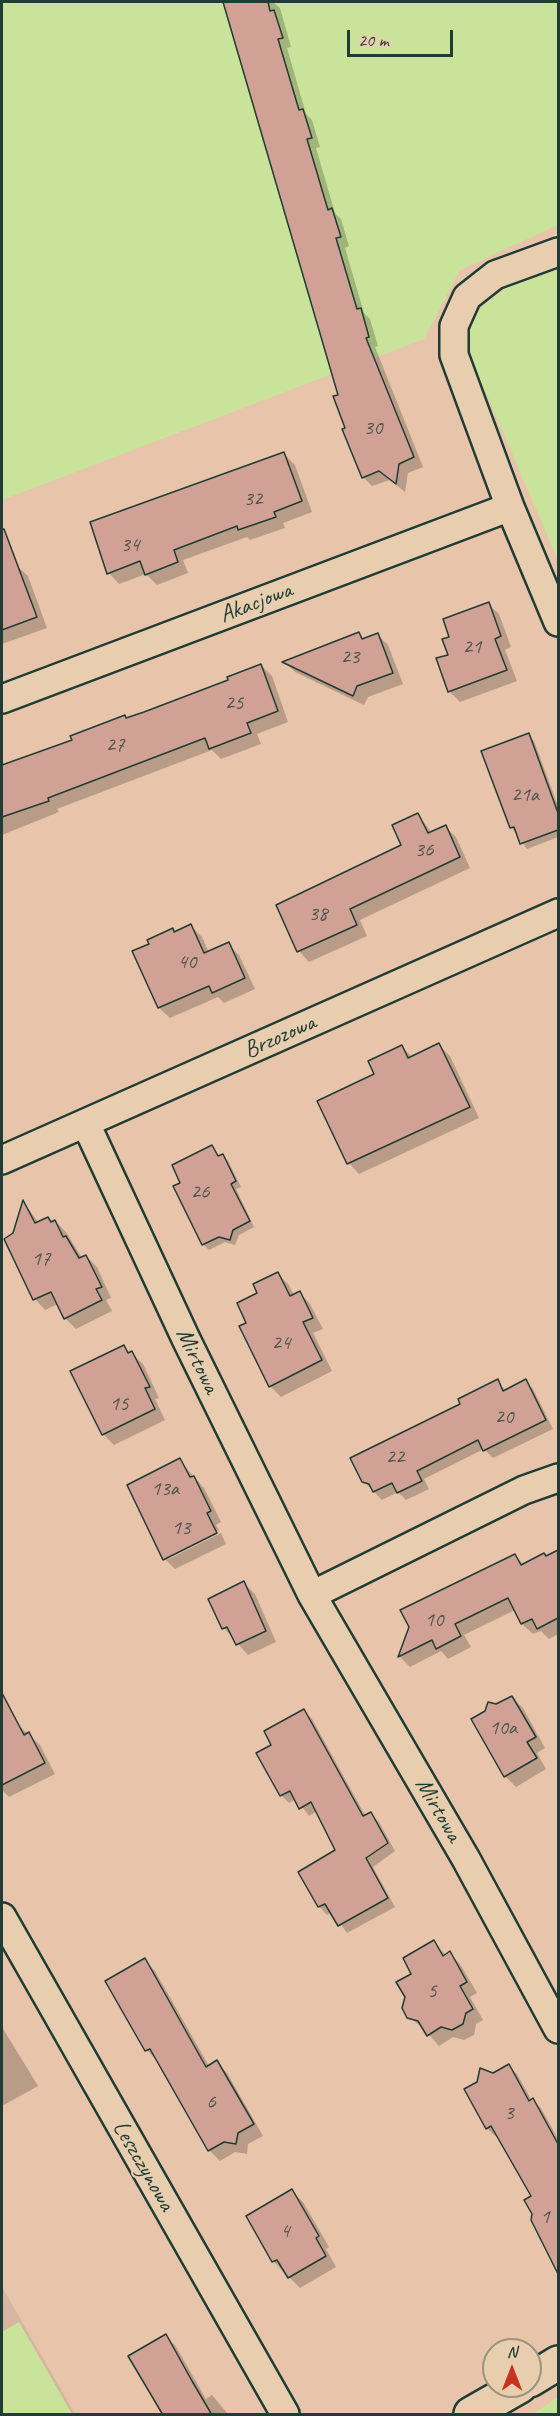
<!DOCTYPE html>
<html>
<head>
<meta charset="utf-8">
<style>
  body { margin:0 }
  #map { position:relative; width:560px; height:2416px; overflow:hidden; background:#e7c4aa; font-family:Caveat,sans-serif }
  canvas { display:block }
  .frame { position:absolute; inset:0; border:3px solid #1f3d34; pointer-events:none }
  .north { position:absolute; left:482px; top:2338px; width:60px; height:60px; box-sizing:border-box; background:#e8ceaf; border:2px solid #98947e; border-radius:50%; rotate:0deg; font-size:16px; font-weight:700; line-height:24px; text-align:center; color:#1f3d34 }
  .north::after { content:''; display:block; margin:auto; width:21px; height:27px; background:#c8321e; clip-path:polygon(50% 0,100% 100%,50% 72%,0 100%) }
  .scale { position:absolute; left:347px; top:30px; width:106px; height:27px; box-sizing:border-box; border:3px solid #1f3d34; border-top:0; padding-left:8px; font-size:18px; line-height:21px; white-space:nowrap; color:#1f3d34; -webkit-text-stroke:4px #e8ceaf; paint-order:stroke }
</style>
</head>
<body>
<div id="map">
<canvas width="560" height="2416"></canvas>
<div class="frame"></div>
<div class="north">N</div>
<div class="scale">20 m</div>
</div>
<script>
const ctx = document.querySelector('canvas').getContext('2d');
ctx.lineJoin = 'round';
function paint(path, color) { ctx.fillStyle = color; ctx.fill(path, 'evenodd'); }
const shape = rows => new Path2D(rows.map(r => 'M' + r).join(''));
function trace(path, color, width, dash) { ctx.strokeStyle = color; ctx.lineWidth = width; ctx.lineCap = dash ? 'butt' : 'round'; ctx.setLineDash(dash || []); ctx.stroke(path); }
function label(font, color, halo, rows, align = 'center') {
  ctx.font = font + ' Caveat,sans-serif'; ctx.lineWidth = 4.5; ctx.setLineDash([]); ctx.textBaseline = 'middle'; ctx.strokeStyle = halo; ctx.fillStyle = color; for (const [text, x, y, turn = 0] of rows) {
    ctx.save(); ctx.translate(x, y); ctx.rotate((+turn || 0) * Math.PI / 180); ctx.textAlign = isNaN(turn) ? turn : align; if (halo) ctx.strokeText(text, 0, 0); ctx.fillText(text, 0, 0); ctx.restore();
  }
}
const built = shape([
  [2,2287,75,2414,2,2414]
]);
const green = shape([
  [2,2,558,2,558,225,460,270,424,339,2,500],
  [558,270,558,560,467,349,468,325,483,306,506,288],
  [19,2322,72,2414,2,2414,2,2332],
  [558,2397,558,2414,533,2414]
]);
const shadow = shape([
  [224,2,273,2,280,8,291,47,287,48,306,114,312,120,320,147,316,148,335,213,341,219,349,246,345,248,364,313,370,319,378,346,375,347,423,467,408,473,405,492,390,480,372,486,363,477],
  [284,454,295,465,312,512,283,523,285,528,250,540,247,537,183,560,188,573,157,585,146,574,119,584,109,573],
  [17,566,28,576,47,628,2,644,2,571],
  [488,604,499,614,511,647,505,650,517,681,460,702,449,691,451,638],
  [359,634,364,639,378,635,388,645,403,684,368,697,364,705,295,672,285,662],
  [261,665,272,676,288,722,257,734,261,744,221,759,212,750,57,809,59,812,2,835,2,767,230,681],
  [528,735,534,741,558,806,558,837,527,849,512,828],
  [418,815,432,833,445,827,456,837,470,868,360,920,367,936,309,962,299,951,403,846],
  [191,926,202,937,209,953,228,944,239,955,255,989,224,1003,218,997,170,1018,159,1008,134,952,172,930,175,933],
  [439,1045,450,1056,479,1118,359,1174,349,1163,319,1101,376,1075,402,1047,412,1057],
  [212,1146,220,1157,222,1155,228,1161,241,1187,236,1189,254,1227,239,1235,235,1245,225,1242,209,1250,203,1244,182,1183],
  [24,1203,39,1223,48,1218,52,1223,55,1221,66,1232,82,1258,86,1256,97,1267,111,1298,106,1300,112,1311,76,1329,65,1318,58,1304,45,1310,35,1299,6,1239,15,1234],
  [278,1274,289,1285,294,1296,300,1293,310,1304,323,1329,313,1333,332,1371,281,1397,270,1386,248,1324,259,1294],
  [124,1347,143,1364,159,1398,155,1399,165,1420,114,1445,103,1434],
  [497,1381,506,1391,525,1381,533,1389,553,1429,493,1458,484,1449,424,1479,429,1489,406,1500,398,1492,382,1500,363,1481],
  [179,1460,204,1488,221,1522,216,1525,219,1530,167,1556,167,1560,221,1533,226,1544,175,1569,165,1559],
  [558,1550,558,1634,549,1639,541,1631,533,1634,522,1624,515,1610,464,1635,471,1647,448,1659,441,1651,410,1667,399,1656,410,1627,515,1555,524,1565],
  [244,1583,255,1594,276,1642,248,1655,224,1628],
  [2,1693,17,1724,40,1745,55,1774,9,1797,2,1790],
  [512,1698,523,1708,545,1748,537,1753,546,1769,516,1787,505,1776,497,1705],
  [304,1711,312,1719,366,1817,371,1814,379,1822,395,1851,373,1867,395,1907,347,1933,332,1912,327,1915,319,1906,337,1851,317,1811,309,1816,296,1799,289,1803,281,1795,273,1745],
  [433,1942,446,1955,449,1953,460,1964,477,1993,470,1997,483,2020,476,2024,474,2035,464,2040,453,2037,439,2046,425,2030,409,2017,413,1974],
  [144,1960,155,1971,209,2066,216,2062,227,2073,263,2136,248,2144,247,2154,235,2152,220,2161,209,2150,157,2061,147,2050],
  [2,2027,38,2086,2,2106],
  [508,2066,517,2074,532,2101,541,2108,558,2139,558,2256,533,2197,498,2135,495,2136,487,2128,494,2074],
  [292,2191,303,2202,329,2247,326,2249,336,2267,300,2288,273,2261],
  [165,2336,175,2345,206,2399,212,2395,228,2414,160,2414,163,2412]
]);
const building = shape([
  [223,2,268,2,270,11,274,10,283,38,278,39,299,110,303,109,312,138,307,139,328,210,332,208,341,237,336,238,357,309,361,308,369,337,366,338,414,457,399,464,396,484,379,471,362,478,342,429,345,428,333,396,338,395,223,2],
  [284,452,302,501,274,512,276,517,238,530,237,526,174,550,178,562,145,575,140,561,107,574,90,522,284,452],
  [2,529,4,529,37,617,2,630,2,529],
  [489,602,501,636,495,639,507,670,448,692,436,658,448,655,442,639,449,637,443,619,489,602],
  [359,632,362,639,378,633,393,673,357,686,353,696,282,662,359,632],
  [261,664,278,711,247,723,251,733,209,749,205,738,48,798,49,801,2,817,2,765,72,740,70,736,125,715,126,718,144,712,228,680,227,677,261,664],
  [529,733,558,813,558,830,520,844,514,827,510,828,481,751,529,733],
  [418,813,428,833,446,825,460,857,350,909,357,925,297,952,276,905,401,845,392,825,418,813],
  [191,924,204,953,229,942,245,978,212,993,209,986,158,1008,132,951,149,944,147,940,173,928,174,932,191,924],
  [439,1043,470,1107,347,1164,317,1101,374,1074,368,1061,402,1045,408,1058,439,1043],
  [212,1145,218,1156,223,1154,236,1181,231,1184,250,1221,233,1230,230,1240,219,1237,202,1245,173,1186,180,1183,172,1165,212,1145],
  [23,1200,35,1223,48,1217,51,1222,55,1220,63,1237,66,1236,79,1258,86,1255,102,1287,96,1289,102,1300,64,1319,51,1292,33,1300,4,1239,13,1233,23,1200],
  [278,1272,290,1296,300,1291,313,1318,303,1322,322,1360,269,1387,239,1326,246,1323,237,1303,257,1293,253,1284,278,1272],
  [124,1345,128,1353,132,1351,150,1387,145,1388,155,1409,102,1435,70,1371,124,1345],
  [498,1379,503,1391,526,1379,546,1420,483,1451,478,1440,417,1471,422,1481,397,1493,392,1483,373,1492,369,1484,362,1482,350,1458,460,1404,458,1399,498,1379],
  [180,1458,190,1477,194,1476,211,1511,207,1513,217,1533,163,1560,127,1485,180,1458],
  [558,1550,558,1618,537,1629,532,1619,521,1624,508,1598,455,1624,461,1636,436,1649,432,1640,398,1657,409,1627,400,1610,515,1554,521,1565,544,1553,546,1556,558,1550],
  [244,1581,266,1631,236,1645,227,1627,222,1629,208,1599,244,1581],
  [2,1693,24,1735,29,1732,45,1763,2,1785,2,1693],
  [512,1696,536,1737,527,1742,537,1758,504,1777,471,1719,485,1711,488,1702,496,1704,512,1696],
  [304,1709,363,1816,371,1812,388,1843,366,1858,388,1898,338,1926,325,1904,318,1907,298,1872,335,1850,311,1802,299,1809,290,1791,280,1796,256,1753,271,1745,264,1731,304,1709],
  [434,1940,443,1956,450,1951,467,1982,460,1986,473,2009,466,2013,463,2024,452,2030,441,2027,427,2036,418,2021,407,2018,402,2008,405,1997,396,1982,411,1974,403,1958,434,1940],
  [145,1958,206,2067,217,2060,254,2124,238,2133,236,2144,224,2142,208,2151,150,2049,145,2051,105,1981,145,1958],
  [509,2064,529,2101,533,2098,558,2144,558,2274,531,2220,532,2214,524,2200,531,2196,491,2126,486,2129,464,2089,477,2082,480,2068,493,2073,509,2064],
  [292,2189,319,2236,316,2238,326,2256,288,2278,277,2260,272,2262,246,2216,292,2189],
  [166,2334,192,2381,212,2415,163,2415,128,2356,166,2334]
]);
const street = shape([
  [510,507,454,355,454,326,467,297,495,275,558,252],
  [2,699,510,507,558,622],
  [86,1124,186,1339,312,1595,466,1859,558,2029],
  [2,1160,558,913],
  [312,1595,524,1490,558,1478],
  [2,1917,285,2414]
]);
const secondary = shape([
  [530,2380,558,2363],
  [471,2414,520,2386]
]);
const numberNames = [
  ["30",373,428],
  ["32",253,499],
  ["34",130,545],
  ["21",472,647],
  ["23",350,657],
  ["25",234,703],
  ["27",115,745],
  ["21a",525,795],
  ["36",424,850],
  ["38",318,914],
  ["40",187,962],
  ["26",200,1192],
  ["17",41,1259],
  ["24",281,1343],
  ["15",119,1404],
  ["20",504,1417],
  ["22",395,1457],
  ["13a",165,1489],
  ["13",181,1528],
  ["10",434,1620],
  ["10a",503,1728],
  ["5",432,1991],
  ["6",211,2102],
  ["3",509,2113],
  ["1",545,2217],
  ["4",285,2231]
];
const streetNames = [
  ["Akacjowa",256,603,-21],
  ["Brzozowa",280,1037,-24],
  ["Mirtowa",197,1361,64],
  ["Mirtowa",438,1810,60],
  ["Leszczynowa",143,2166,60]
];
paint(built, '#d8b5a0');
paint(green, '#cae39a');
paint(shadow, '#0003');
paint(building, '#d1a195');
trace(building, '#1f3d34', 1.5);
trace(street, '#1f3d34', 32);
trace(secondary, '#1f3d34', 38);
trace(street, '#e8ceaf', 27);
trace(secondary, '#e8ceaf', 33);
label('21px', '#4c564c', null, numberNames);
label('24px', '#1f3d34', '#e8ceaf', streetNames);
</script>
</body>
</html>
